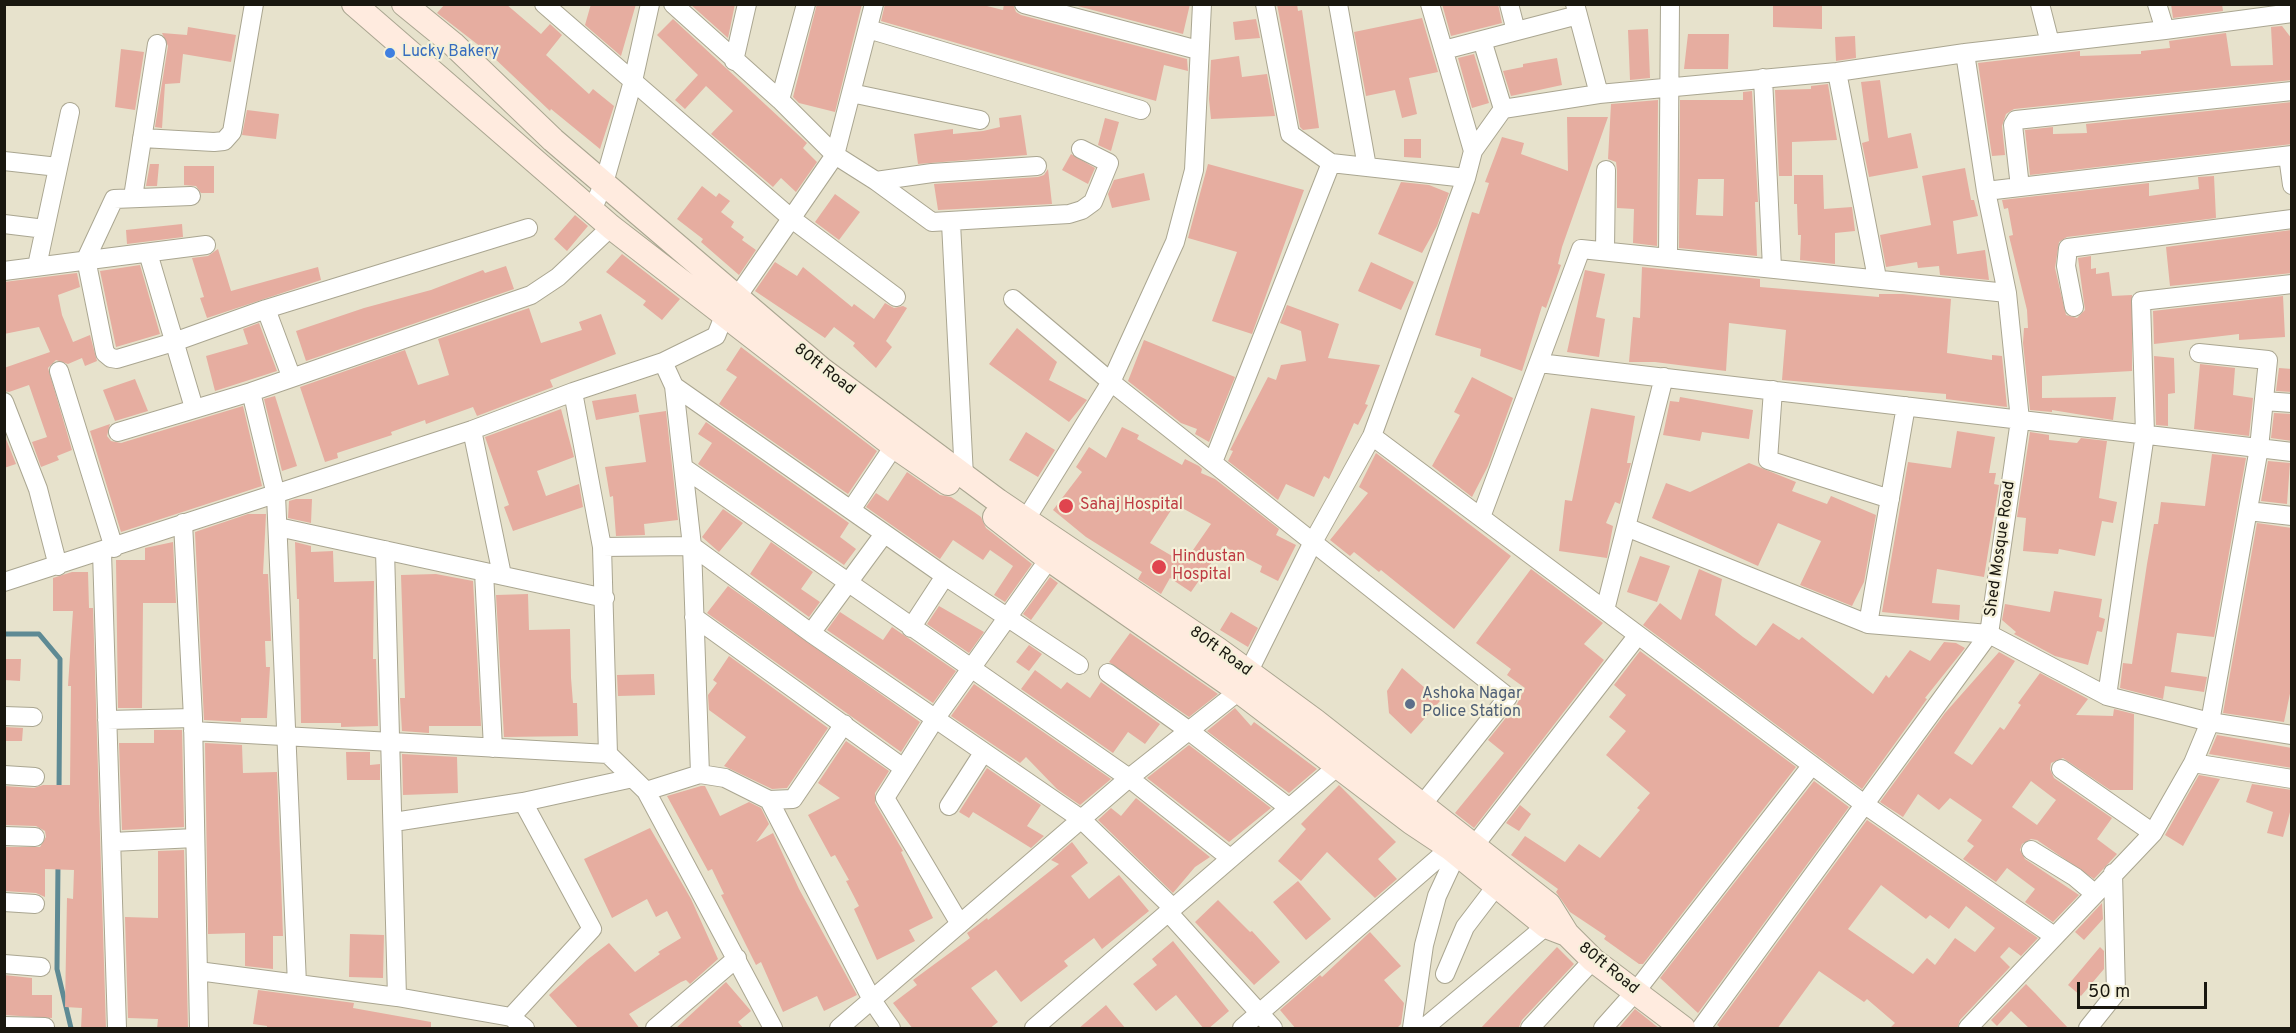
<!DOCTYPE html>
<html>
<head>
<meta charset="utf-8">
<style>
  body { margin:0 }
  #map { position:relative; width:2296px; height:1033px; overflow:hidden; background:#e7e2cc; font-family:Overpass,sans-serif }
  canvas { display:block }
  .frame { position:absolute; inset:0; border:6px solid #19170f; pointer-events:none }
  .scale { position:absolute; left:2077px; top:982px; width:130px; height:27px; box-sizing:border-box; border:3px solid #19170f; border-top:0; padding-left:8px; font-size:18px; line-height:21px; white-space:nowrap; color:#19170f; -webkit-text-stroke:4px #f4f0d9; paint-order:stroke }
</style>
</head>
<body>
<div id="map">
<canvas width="2296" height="1033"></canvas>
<div class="frame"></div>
<div class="scale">50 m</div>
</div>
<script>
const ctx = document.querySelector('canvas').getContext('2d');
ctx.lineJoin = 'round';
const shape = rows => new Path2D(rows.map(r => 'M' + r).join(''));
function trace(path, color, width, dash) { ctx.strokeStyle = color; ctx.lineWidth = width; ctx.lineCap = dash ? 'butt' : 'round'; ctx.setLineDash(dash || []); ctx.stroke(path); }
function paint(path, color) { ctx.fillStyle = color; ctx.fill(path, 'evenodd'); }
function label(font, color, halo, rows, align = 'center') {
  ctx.font = font + ' Overpass,sans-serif'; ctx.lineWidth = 4.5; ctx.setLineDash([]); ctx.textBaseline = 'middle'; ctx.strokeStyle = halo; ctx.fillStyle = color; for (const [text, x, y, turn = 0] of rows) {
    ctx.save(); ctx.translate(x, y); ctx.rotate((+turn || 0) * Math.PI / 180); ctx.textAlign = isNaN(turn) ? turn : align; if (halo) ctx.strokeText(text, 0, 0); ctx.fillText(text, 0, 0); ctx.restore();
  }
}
const stream = shape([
  [4,634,39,634,60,659,59,792],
  [58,864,57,969,71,1028]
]);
const building = shape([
  [445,4,506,4,541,34,550,24,562,35,546,55,589,94,593,89,614,106,600,149,551,109,550,111,490,54,437,13],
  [591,4,636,4,621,56,585,25],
  [690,4,735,4,728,38],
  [817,4,862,4,835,112,799,103,793,97],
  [885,4,979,4,1003,10,1004,4,1013,4,1016,12,1021,15,1187,59,1188,71,1164,65,1156,101,881,21],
  [1070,4,1190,4,1183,34],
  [1277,4,1297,4,1298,11,1302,10,1319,128,1303,130,1300,127],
  [1442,4,1498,4,1502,23,1451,36],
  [1773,4,1822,4,1822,29,1773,27],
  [2171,4,2222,4,2223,11,2173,18],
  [1422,18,1438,72,1409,78,1417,114,1402,118,1395,90,1366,96,1354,32],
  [673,19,807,143,803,148,817,162,796,192,781,178,773,187,711,134,733,111,706,86,685,109,675,100,698,75,657,35],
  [1256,19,1260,38,1235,40,1233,22],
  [2282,26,2292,39,2292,80,2014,109,2006,114,2002,126,2005,155,1992,156,1978,63,2080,51,2080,56,2141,54,2141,51,2170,48,2169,41,2226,33,2231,66,2273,65,2271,27],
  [188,27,236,35,231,62,183,54,180,83,165,84,162,128,155,127,168,46,162,33,187,35],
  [1648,29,1650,78,1630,80,1628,30],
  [1688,34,1729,34,1728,69,1684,69],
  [1855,36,1856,58,1836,61,1835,37],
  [121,49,144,52,135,110,115,107],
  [1474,54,1489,103,1472,108,1458,58],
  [1239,56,1242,77,1267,74,1275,116,1211,119,1209,99,1211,60],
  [1557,58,1562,85,1511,96,1503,71,1523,67,1523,64],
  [1880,80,1888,138,1911,133,1918,168,1869,177,1862,143,1869,141,1861,82],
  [1828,84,1837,140,1792,142,1792,176,1779,176,1775,90,1811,89,1811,86],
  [1752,91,1758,202,1755,202,1757,256,1679,248,1680,100,1743,100,1743,92],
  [1698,179,1724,179,1723,216,1696,215],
  [1658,100,1657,246,1633,243,1634,209,1617,208,1617,170,1616,162,1608,159,1611,104],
  [2292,102,2292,144,2030,175,2025,130,2053,127,2053,134,2087,133,2086,124],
  [247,110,279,114,276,139,242,135],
  [1021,115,1027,155,918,164,914,134,953,129,953,134,983,131,1000,127,999,118],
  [1567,117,1608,117,1562,247,1558,264,1561,265,1546,308,1542,306,1522,371,1480,356,1481,349,1435,335,1472,212,1479,214,1489,183,1485,182,1502,137,1524,143,1521,154,1568,171],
  [1105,118,1119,122,1111,151,1098,145],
  [1404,139,1421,139,1421,158,1404,157],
  [1071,154,1095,168,1088,184,1062,170],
  [150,164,159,164,157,186,146,186],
  [1208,164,1304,190,1252,334,1212,321,1237,252,1188,238],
  [184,166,214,166,214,193,201,193,196,186,184,185],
  [1965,168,1971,200,1974,200,1978,216,1953,221,1957,254,1985,250,1989,280,1940,275,1939,266,1918,268,1917,262,1886,267,1880,235,1931,225,1922,176],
  [1048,169,1052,204,938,210,934,184,1038,177,1044,175],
  [1144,173,1150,200,1112,208,1108,194,1114,180],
  [1794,175,1823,175,1824,209,1852,207,1855,231,1835,233,1835,264,1800,260,1801,235,1798,235,1797,204,1794,204],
  [2214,176,2216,218,2067,237,2059,242,2055,268,2066,315,2077,318,2085,310,2078,258,2091,256,2091,269,2096,268,2096,274,2109,272,2112,296,2132,295,2132,371,2042,376,2042,398,2116,397,2113,420,2052,410,2052,412,2030,410,2023,343,2024,328,2028,328,2027,310,2009,236,2013,235,2008,208,2004,209,2002,200,2149,183,2149,196,2199,189,2198,177],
  [1401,182,1429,185,1449,193,1437,226,1422,253,1378,234],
  [702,186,716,197,719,193,730,201,721,212,734,222,731,227,744,237,742,240,756,250,739,275,701,242,703,239,677,219],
  [835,194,860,212,839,240,815,222],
  [575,215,588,226,567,251,554,239],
  [182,224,183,237,127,244,126,230],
  [2291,230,2292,273,2170,286,2166,247],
  [218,249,231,291,318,267,321,280,207,318,200,298,204,297,192,258,208,256],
  [622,254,680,299,662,320,643,305,646,301,606,272],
  [775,262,797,276,803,267,852,307,854,304,874,319,885,303,894,308,903,306,907,308,886,341,892,347,876,368,853,346,855,343,834,327,825,338,755,291],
  [1371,262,1414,282,1401,310,1358,291],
  [140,265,160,334,116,347,100,271],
  [506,266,514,289,306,361,296,331,364,308,431,290,483,270,485,273],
  [1642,267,1760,279,1760,287,1879,297,1879,294,1903,294,1951,299,1947,353,1992,360,1992,355,2002,356,2007,407,1946,399,1946,394,1782,380,1786,330,1779,329,1729,323,1726,371,1655,362,1629,362,1633,317,1640,318],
  [1585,270,1605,274,1596,317,1605,319,1599,357,1567,352],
  [77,273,80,287,58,295,62,315,73,342,90,335,97,361,85,366,82,358,68,364,56,360,48,368,72,450,57,456,59,460,41,467,32,442,47,437,29,385,9,392,4,391,4,368,50,352,39,327,4,334,4,282],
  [2283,296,2285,337,2239,340,2239,334,2154,344,2153,311],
  [1287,305,1339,324,1328,358,1380,365,1365,404,1368,405,1358,425,1354,423,1329,479,1324,476,1314,497,1286,484,1278,500,1228,461,1233,451,1230,450,1268,377,1276,380,1281,365,1306,361,1301,331,1280,323],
  [529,308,541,343,582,330,579,322,601,314,616,354,550,380,553,387,477,416,473,407,426,424,425,420,391,432,392,435,337,453,338,458,325,462,300,387,405,350,418,385,449,375,438,339],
  [259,323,277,371,215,391,206,356,248,344,243,329],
  [1017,328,1057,362,1049,380,1087,400,1069,422,989,364],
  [1144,340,1235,377,1209,442,1195,434,1197,429,1181,423,1128,381],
  [741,347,877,451,848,494,719,404,737,377,726,370],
  [2154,356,2174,358,2175,393,2168,394,2168,426,2156,425],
  [2200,364,2235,368,2233,395,2253,398,2249,436,2194,429],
  [2279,368,2292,369,2292,392,2276,391],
  [1472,377,1513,398,1488,466,1472,497,1432,466,1460,415,1454,412],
  [135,379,148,411,115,421,103,390],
  [636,394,639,412,596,420,592,401],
  [275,396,297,466,282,471,264,399],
  [1680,397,1753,410,1749,439,1702,432,1700,441,1663,435,1670,401,1679,402],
  [243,406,262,486,121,532,90,431,110,424,107,436,111,441,121,443],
  [1591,408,1635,416,1627,463,1631,463,1620,504,1615,502,1606,523,1613,526,1607,558,1559,551,1565,500,1572,501],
  [561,409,574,457,537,471,546,496,579,484,583,507,513,531,504,507,509,505,485,437],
  [666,411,678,520,644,524,645,535,616,536,613,496,610,497,605,467,646,462,639,415],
  [2274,413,2292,414,2292,441,2271,438],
  [706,422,849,523,840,537,856,549,844,565,698,464,712,443,698,434],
  [1122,427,1139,435,1137,439,1182,465,1185,459,1199,466,1202,469,1201,473,1215,479,1279,529,1276,535,1296,545,1278,581,1260,572,1262,566,1223,546,1191,592,1170,578,1161,594,1138,579,1142,572,1086,537,1053,510,1082,472,1076,467,1089,447,1106,458],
  [1175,504,1211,524,1184,563,1150,543],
  [1957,431,1995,437,1989,473,1996,473,1994,484,1999,485,1984,577,1937,569,1932,603,1960,605,1959,620,1882,612,1908,462,1951,468],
  [1026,432,1055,450,1038,477,1009,460],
  [2030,432,2049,435,2049,440,2077,443,2081,438,2107,441,2099,498,2117,502,2113,523,2102,521,2095,556,2059,549,2058,554,2023,551,2026,518,2017,517],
  [4,434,16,464,4,468],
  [1376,453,1511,556,1454,629,1381,570,1379,572,1354,552,1350,556,1330,540,1368,493,1359,487],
  [2212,454,2246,458,2214,637,2177,633,2171,672,2207,677,2204,692,2165,686,2163,699,2120,688,2123,663,2132,664,2147,564,2154,524,2158,524,2161,502,2205,506],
  [2268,461,2290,463,2287,504,2261,501],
  [1749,463,1796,482,1792,491,1827,504,1831,496,1876,515,1864,582,1852,606,1800,585,1821,541,1778,523,1758,566,1652,518,1666,483,1690,492],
  [907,472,940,495,951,497,974,512,981,517,986,528,1032,564,1005,602,994,595,1013,566,990,550,983,560,953,540,940,559,866,507,876,493,888,501],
  [296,499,312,499,311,523,288,518,289,501],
  [723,509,743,523,719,552,702,537],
  [248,514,266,514,263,574,268,574,271,641,265,641,266,667,270,667,267,718,241,718,241,722,204,720,195,532],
  [2257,523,2292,528,2292,684,2284,722,2223,713],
  [173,542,176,603,143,603,142,708,118,708,116,560,145,560,145,548],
  [295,542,311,546,311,552,333,551,334,582,374,581,373,659,376,659,378,726,341,727,341,723,301,723,299,599,297,599],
  [771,542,813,572,801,589,820,602,809,617,750,574],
  [1640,556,1670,566,1657,602,1627,592],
  [1531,569,1603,623,1584,644,1604,660,1474,828,1455,813,1504,753,1488,740,1517,704,1525,688,1507,675,1511,669,1476,643],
  [1699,569,1722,579,1715,615,1743,637,1756,646,1773,623,1799,640,1802,637,1873,694,1886,675,1889,678,1910,650,1930,661,1944,642,1956,643,1965,648,1925,698,1927,699,1862,789,1643,625,1660,603,1681,620],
  [72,572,88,572,89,608,93,608,106,1029,81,1029,82,1008,65,1007,67,898,73,899,74,870,45,869,45,897,36,893,4,891,4,847,40,847,46,837,45,831,36,826,4,825,4,786,34,788,43,785,70,785,71,686,68,686,73,611,53,611,53,578],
  [436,574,473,581,481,726,429,726,429,733,402,731,400,698,405,698,401,575],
  [1050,577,1058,583,1031,620,1023,614],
  [728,586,920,722,901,752,707,613],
  [2054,591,2102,599,2099,617,2105,619,2102,632,2097,631,2088,665,2055,656,2014,634,2016,632,2002,620,2005,604,2050,612],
  [528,594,529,630,570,629,571,678,573,703,577,703,578,736,504,737,496,595],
  [939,606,984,632,969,653,927,624],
  [840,612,883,640,892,627,956,671,933,703,827,630],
  [1231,612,1258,628,1248,647,1220,630],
  [1130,633,1218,694,1189,717,1109,662],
  [1029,645,1042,654,1029,671,1016,662],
  [1640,651,1796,767,1643,964,1639,964,1604,939,1606,936,1570,912,1556,892,1558,889,1511,855,1525,836,1565,862,1579,844,1600,858,1640,810,1637,808,1650,793,1606,755,1626,731,1609,717,1626,695,1614,685],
  [1999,652,2015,661,1954,753,1972,765,2000,727,2004,730,2021,705,2018,703,2040,673,2088,699,2076,715,2113,716,2114,709,2134,714,2133,790,2110,790,2063,758,2051,763,2050,769,2054,778,2112,818,2097,839,2117,854,2094,879,2037,840,2031,839,2022,844,2020,850,2025,859,2079,895,2053,922,2025,902,2035,889,2007,868,1996,882,1963,859,1974,846,1967,841,1982,820,1950,798,1939,810,1918,794,1903,817,1880,802,1945,713],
  [2031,781,2056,800,2037,825,2012,807],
  [729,656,828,728,787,788,772,789,724,766,746,737,709,710,708,695,717,683,713,680],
  [4,659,21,659,20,681,4,680],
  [1402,668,1440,701,1411,734,1389,713,1387,691],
  [1035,670,1061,689,1067,682,1090,698,1101,682,1160,724,1145,744,1128,732,1113,753,1021,689],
  [654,674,655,695,618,696,617,675],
  [974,684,1111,779,1080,805,1057,789,1026,757,1020,763,951,716],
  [1235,708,1251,726,1254,722,1317,769,1289,793,1207,731],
  [4,727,23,728,22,741,4,741],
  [154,730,182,730,184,827,122,830,119,743,154,743],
  [2217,735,2292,748,2292,768,2209,754],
  [846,741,889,771,875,793,875,803,903,851,901,852,933,918,909,930,915,941,877,960,854,909,859,906,846,881,849,880,835,855,831,857,808,815,840,798,818,783],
  [205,743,242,745,243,773,277,772,283,936,273,936,273,969,245,966,245,933,208,934],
  [1189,745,1271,808,1229,842,1147,778],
  [346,752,370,752,370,765,380,764,380,780,347,780],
  [402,754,457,757,458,793,403,795],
  [987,768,1041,805,1027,826,1044,836,1031,848,973,812,969,818,959,812],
  [2199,775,2220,779,2183,846,2165,835],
  [1814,781,1849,807,1698,1013,1660,978],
  [2252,784,2292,790,2292,805,2283,837,2267,833,2273,812,2246,802],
  [1339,785,1396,842,1378,859,1397,879,1375,898,1327,852,1301,881,1278,861,1306,829,1301,824],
  [701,786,705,786,720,816,749,802,761,808,769,824,756,842,773,833,799,889,857,995,824,1011,817,996,783,1012,761,962,756,965,721,895,724,894,712,869,708,871,667,796],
  [1136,798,1210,857,1195,867,1173,893,1098,820,1111,808,1121,816],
  [1520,805,1531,814,1519,831,1506,823],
  [1867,820,2038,938,2021,956,2009,947,2000,957,2010,967,1960,1020,1957,1029,1889,1029,1895,1023,1867,999,1864,1002,1819,971,1777,1029,1722,1029,1717,1025],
  [1881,885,1926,919,1930,915,1949,929,1966,906,1995,928,1975,952,1955,938,1935,965,1927,958,1913,974,1848,929],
  [650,828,691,899,718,959,690,984,686,980,681,982,629,1014,640,1029,579,1029,549,995,587,960,609,943,635,972,660,954,658,952,681,938,667,911,656,917,647,899,612,918,584,859],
  [1072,842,1088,863,1071,876,1089,899,1119,875,1149,911,1102,949,1094,938,1064,961,1068,966,1021,1002,996,970,971,988,998,1022,989,1029,913,1029,893,1003,917,985,913,980,970,938,967,933,987,918,988,920,1059,864,1051,860],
  [184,850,188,1029,157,1029,158,1019,128,1018,125,917,158,918,158,851],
  [1298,881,1331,919,1306,940,1273,902],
  [1218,900,1250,932,1252,931,1280,962,1254,985,1195,922],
  [2102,903,2103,919,2084,940,2075,932],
  [1370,932,1401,966,1384,980,1404,1003,1401,1024,1396,1029,1296,1029,1280,1010,1320,975,1322,977],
  [350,934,384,935,383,978,349,977],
  [1173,941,1229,1011,1208,1029,1204,1029,1176,995,1156,1011,1133,984,1157,965,1152,959],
  [1557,947,1574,964,1522,1020,1519,1027,1480,1029],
  [2100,947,2104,951,2104,969,2081,996,2068,985],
  [4,975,32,978,32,995,52,995,52,1018,4,1015],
  [726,982,751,1011,738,1022,744,1029,675,1029],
  [2026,984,2035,993,2069,1029,2030,1029,2011,1011,1997,1026,1991,1020],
  [258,990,354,1003,353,1008,431,1022,431,1029,267,1029,267,1026,253,1024],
  [1106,1005,1126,1029,1078,1029],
  [1635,1009,1660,1029,1618,1029]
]);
const minor = shape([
  [544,4,792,219,896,297],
  [673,4,780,100,835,155,876,181,932,222,1069,214,1082,210,1093,202,1109,163,1081,149],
  [1024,4,1198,50],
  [1265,4,1290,134,1331,163,1466,178],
  [1338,4,1367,167],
  [1430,4,1473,151],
  [1509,4,1516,31],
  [1575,4,1599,94],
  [2040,4,2050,43],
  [2157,4,2165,30],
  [868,29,1141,110],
  [1482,40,1503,109],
  [1444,50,1578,15],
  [734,61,747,4],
  [1837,72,1877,278],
  [1763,78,1772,268],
  [851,93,980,120],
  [780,100,806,4],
  [142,138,214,142,224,141,232,132,254,4],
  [2288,156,2292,185],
  [4,161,58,167],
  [876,181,932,173,1037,166],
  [2020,187,2013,125,2016,120,2292,91],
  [1986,191,2292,155],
  [191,196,114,199,86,259,105,353,111,358,117,359,174,342,266,309,528,228],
  [133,197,157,44],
  [592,210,604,183,633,81,650,4],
  [951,223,964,476],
  [4,224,45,229],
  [1605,251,1606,170],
  [148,253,194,408],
  [1668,258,1670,4],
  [37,266,70,112],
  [4,271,206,245],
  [1013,299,1111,382,1508,697,1422,805],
  [2074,307,2066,266,2068,248,2292,219],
  [266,309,291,376],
  [663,362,674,386,692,546,700,774],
  [1539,363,2292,452],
  [59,371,114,548],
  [674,386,945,576,1079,665],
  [1773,390,1768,460,1890,499],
  [251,392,276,495,297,984],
  [573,392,602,547,608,754],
  [2264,401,2292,403],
  [4,402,38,489,58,566],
  [472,430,502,575],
  [118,432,251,392,531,295,558,277,611,227],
  [1372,436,1864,804,2054,936],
  [1213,462,1331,163],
  [684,468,1129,778,1230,858],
  [851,510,894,446],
  [2248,511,2292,516],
  [1481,517,1581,249,2007,293],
  [1026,519,1111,382,1175,242,1194,170,1202,4],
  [183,523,193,718,199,1028],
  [278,527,605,598],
  [1626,527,1868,624,1989,634,2107,696,2210,722,2292,735],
  [602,547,692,546,811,633,1081,819,1172,907],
  [385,550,397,997],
  [102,552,117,1028],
  [484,572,493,748],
  [4,582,472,430,573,392,663,362,716,336,724,316,835,155,874,4],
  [1605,610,1664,377],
  [694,617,902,767],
  [1868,624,1906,406],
  [911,628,945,576],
  [811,633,884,534],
  [1108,673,1188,730,1288,807],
  [2107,696,2145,434,2141,301,2292,284],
  [4,716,33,717],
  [107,720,193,718],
  [193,731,608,754,646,791,773,1028],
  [2193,763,2292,779],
  [2061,769,2153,833],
  [4,775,35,777],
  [646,791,700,774,725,778,769,800,872,1000,891,1028],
  [769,800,793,799,844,724],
  [949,806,983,753],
  [394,822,523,802,633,778],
  [4,836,35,837],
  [112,842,195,838],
  [2031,850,2075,877,2094,893],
  [1467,855,1638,635],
  [4,902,35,904],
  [1168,912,1273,1028],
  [960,924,885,798,935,719,1049,559],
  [4,964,41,967],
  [198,971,397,997,511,1017,525,1028],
  [1445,974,1465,927,1497,885],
  [511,1017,592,929,523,802],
  [4,1026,45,1027],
  [655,1028,737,958],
  [839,1028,1129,778,1239,691,1313,542,1372,436,1466,178,1473,151,1503,109,1599,94,1837,72,1965,53,2165,30,2292,13],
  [1034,1028,1339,765],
  [1242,1028,1450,848],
  [1412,1028,1424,945,1437,896,1457,853],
  [1424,1028,1546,926],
  [1530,1028,1593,960],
  [1603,1028,1636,991,1812,765],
  [1701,1028,1989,634,2020,420,2007,293,1986,191,1965,53],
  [1968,1028,2153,833,2193,763,2210,722,2259,448,2268,360,2199,353],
  [2088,1028,2116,993,2113,873]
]);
const secondary = shape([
  [354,4,611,227,894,446,948,483],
  [404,4,453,44,553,140,821,369,998,501,1217,649,1315,721,1549,905,1567,934,1593,960,1683,1028],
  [995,517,1049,559,1239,691,1411,822,1450,848,1546,926,1567,934]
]);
const markers = [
  [390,53,6,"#3f7fe0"],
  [1066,506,8,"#e0444e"],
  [1159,567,8,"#e0444e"],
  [1410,704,6,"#5c6f8a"]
];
const shopNames = [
  ["Lucky Bakery",402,53]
];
const streetNames = [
  ["80ft Road",824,370,38],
  ["Shed Mosque Road",2001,549,-82],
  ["80ft Road",1220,652,36],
  ["80ft Road",1608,969,39]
];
const healthNames = [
  ["Sahaj Hospital",1080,506],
  ["Hindustan",1172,558],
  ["Hospital",1172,576]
];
const serviceNames = [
  ["Ashoka Nagar",1422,695],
  ["Police Station",1422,713]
];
trace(stream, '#5e8a94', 5);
paint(building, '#e6ada0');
trace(minor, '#aaa691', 20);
trace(secondary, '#aaa691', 26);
trace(minor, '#fff', 18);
trace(secondary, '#ffebdf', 24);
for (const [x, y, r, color] of markers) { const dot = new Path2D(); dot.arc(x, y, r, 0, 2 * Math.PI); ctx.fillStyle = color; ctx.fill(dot); trace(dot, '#f4f0d9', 2); }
label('16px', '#366cbe', '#f4f0d9', shopNames, 'left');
label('16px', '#19170f', '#f4f0d9', streetNames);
label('16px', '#be3a42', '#f4f0d9', healthNames, 'left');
label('16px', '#4e5e75', '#f4f0d9', serviceNames, 'left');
</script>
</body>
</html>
